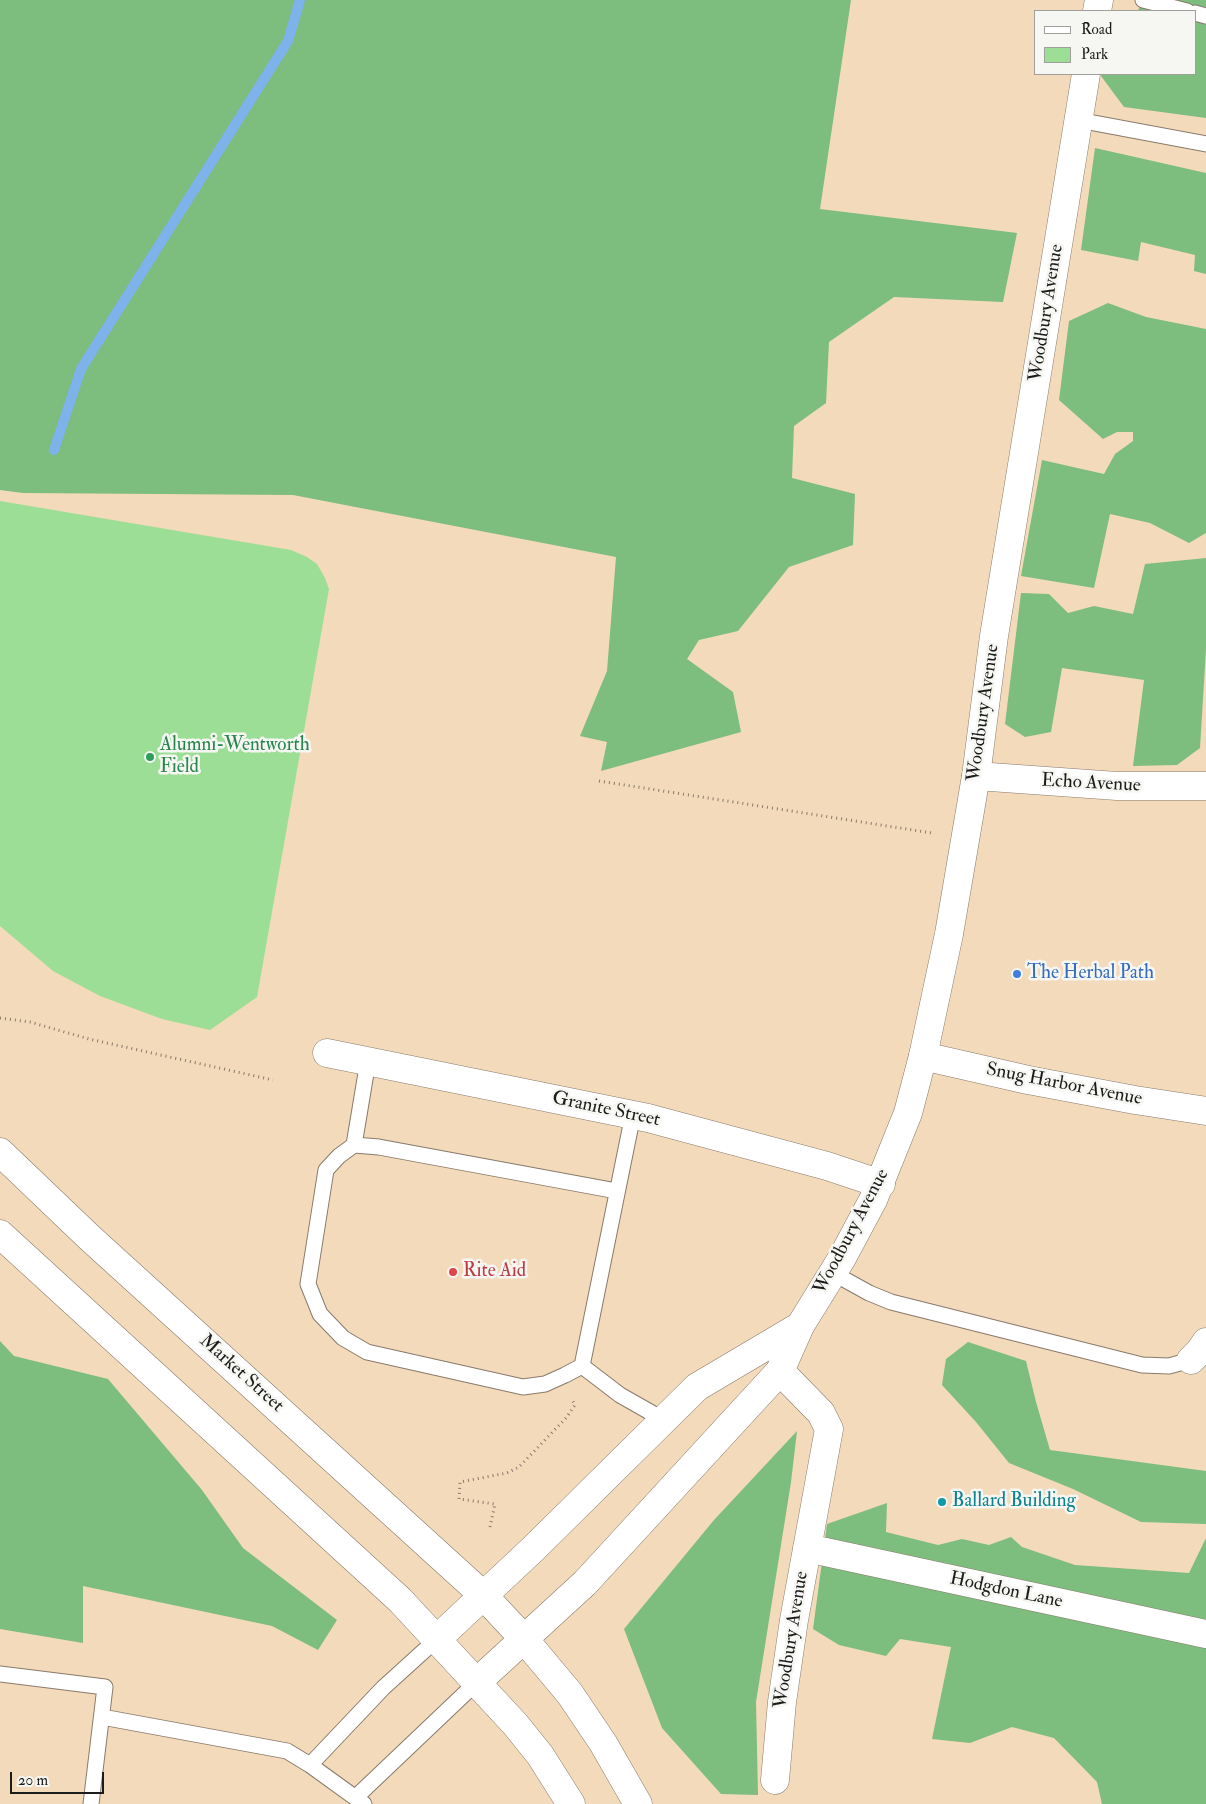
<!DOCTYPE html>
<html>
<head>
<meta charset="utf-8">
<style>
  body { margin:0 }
  #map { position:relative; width:1206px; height:1804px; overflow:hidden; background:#f3daba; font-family:"IM FELL Double Pica",serif }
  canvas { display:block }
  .legend { position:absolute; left:1034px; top:10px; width:162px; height:65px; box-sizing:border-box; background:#f6f6f2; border:1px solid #9f9f9c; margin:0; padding:6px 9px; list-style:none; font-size:15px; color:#1c1c1c }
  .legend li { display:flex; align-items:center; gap:10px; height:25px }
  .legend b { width:25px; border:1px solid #9f9f9c }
  .scale { position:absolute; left:10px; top:1772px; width:94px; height:22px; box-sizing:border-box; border:2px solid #1c1c1c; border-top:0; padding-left:6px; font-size:15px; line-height:18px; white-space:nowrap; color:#1c1c1c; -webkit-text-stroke:4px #f6f6f2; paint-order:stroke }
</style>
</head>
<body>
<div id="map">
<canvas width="1206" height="1804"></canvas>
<ul class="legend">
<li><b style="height:6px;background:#fff"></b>Road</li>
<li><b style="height:14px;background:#9cde95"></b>Park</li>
</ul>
<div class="scale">20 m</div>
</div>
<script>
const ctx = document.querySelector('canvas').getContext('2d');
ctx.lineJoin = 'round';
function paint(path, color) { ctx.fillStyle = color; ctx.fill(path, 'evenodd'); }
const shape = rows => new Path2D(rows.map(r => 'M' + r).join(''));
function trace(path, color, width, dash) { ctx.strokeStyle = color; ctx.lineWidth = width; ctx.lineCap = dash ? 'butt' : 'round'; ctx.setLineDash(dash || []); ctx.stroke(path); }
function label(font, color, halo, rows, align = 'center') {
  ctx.font = font + ' "IM FELL Double Pica",serif'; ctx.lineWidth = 5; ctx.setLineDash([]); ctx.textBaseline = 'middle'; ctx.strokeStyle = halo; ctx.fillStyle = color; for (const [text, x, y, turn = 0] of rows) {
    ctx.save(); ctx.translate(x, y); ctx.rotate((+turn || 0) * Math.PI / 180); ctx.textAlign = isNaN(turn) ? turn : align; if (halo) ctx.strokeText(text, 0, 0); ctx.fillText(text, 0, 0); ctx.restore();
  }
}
const green = shape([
  [0,501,291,550,307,557,317,564,325,578,329,589,257,997,210,1030,162,1019,100,996,53,971,0,926]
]);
const forest = shape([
  [0,0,851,0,820,209,1017,233,1003,302,894,297,829,342,826,403,794,426,792,478,855,494,853,545,789,567,738,631,699,640,687,659,733,692,741,732,601,771,607,742,580,736,607,671,616,557,293,495,23,493,0,490],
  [1146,0,1206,0,1206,118,1124,107,1101,76,1102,74,1195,74,1195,11,1137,11],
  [1095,148,1206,173,1206,274,1194,271,1195,255,1141,242,1138,261,1081,250],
  [1108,303,1146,317,1206,329,1206,533,1189,543,1150,523,1110,514,1094,588,1021,576,1042,460,1104,474,1115,454,1133,441,1133,432,1117,432,1103,439,1059,400,1069,321],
  [1206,558,1206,649,1200,748,1177,765,1133,766,1144,680,1062,668,1051,732,1025,737,1005,724,1021,593,1049,594,1068,613,1094,606,1133,614,1145,564],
  [0,1341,14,1356,108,1379,202,1490,243,1548,337,1620,318,1650,272,1626,83,1586,83,1643,0,1629],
  [968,1342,1026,1361,1036,1402,1050,1450,1206,1471,1206,1524,1141,1522,1073,1489,1009,1463,976,1422,942,1385,946,1359],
  [797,1431,791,1482,756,1702,758,1795,721,1794,662,1728,624,1629,714,1520],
  [887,1503,886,1532,938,1545,962,1539,989,1545,1011,1537,1022,1547,1075,1565,1189,1573,1206,1538,1206,1804,1102,1804,1097,1782,1054,1738,1012,1727,970,1743,932,1739,951,1647,900,1639,886,1656,839,1645,813,1629,827,1524]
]);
const stream = shape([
  [54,450,81,369,288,41,300,0]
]);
const path = shape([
  [599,781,932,833],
  [0,1018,30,1022,89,1039,273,1080],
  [490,1527,495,1504,459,1499,460,1482,507,1473,519,1467,566,1418,575,1405,571,1398]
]);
const service = shape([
  [1143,0,1187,11],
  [1195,13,1206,16],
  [1078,120,1206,144],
  [354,1145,368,1061],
  [617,1191,379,1147,354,1145,339,1156,326,1170,308,1284,320,1314,343,1338,367,1352,523,1387,545,1384,565,1375,582,1366,626,1149,633,1115],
  [833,1273,869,1293,891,1302,1142,1365,1169,1366,1191,1360],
  [582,1366,620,1395,664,1420],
  [0,1674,105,1687,91,1804],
  [102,1717,287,1751,310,1765,364,1804],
  [310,1765,383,1688,437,1639],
  [356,1797,477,1682]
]);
const minor = shape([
  [976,776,1117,786,1206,786],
  [327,1053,648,1118,827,1166,881,1184],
  [923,1056,1028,1080,1135,1100,1206,1111],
  [1191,1360,1200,1351,1206,1342],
  [807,1548,1206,1634],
  [775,1780,782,1702,794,1620,829,1429,821,1413,780,1371]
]);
const tertiary = shape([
  [1097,11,1099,0],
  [437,1639,533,1549,697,1387,800,1326],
  [477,1682,585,1583,780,1371,800,1326,842,1258,873,1200,908,1113,923,1056,949,934,976,776,994,636,1086,74]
]);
const secondary = shape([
  [0,1152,90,1238,483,1595,524,1639,570,1694,603,1743,638,1804],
  [0,1234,400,1600,515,1724,540,1755,571,1804]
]);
const markers = [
  [150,757,5,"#2e9e5b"],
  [1017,974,5,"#3f7fe0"],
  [453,1272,5,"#e0444e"],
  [942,1502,5,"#0f9aa8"]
];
const streetNames = [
  ["Woodbury Avenue",1047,313,-81],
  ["Woodbury Avenue",984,713,-82],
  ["Echo Avenue",1091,784,3],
  ["Snug Harbor Avenue",1064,1085,11],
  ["Granite Street",606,1110,12],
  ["Woodbury Avenue",852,1232,-62],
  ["Market Street",241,1374,42],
  ["Hodgdon Lane",1006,1591,12],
  ["Woodbury Avenue",792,1640,-81]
];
const leisureNames = [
  ["Alumni-Wentworth",160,746],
  ["Field",160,768]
];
const shopNames = [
  ["The Herbal Path",1027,974]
];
const healthNames = [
  ["Rite Aid",463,1272]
];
const cultureNames = [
  ["Ballard Building",952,1502]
];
paint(green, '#9cde95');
paint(forest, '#7dbd7e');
trace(stream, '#7db2eb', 10);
trace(service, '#887b6b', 17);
trace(minor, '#887b6b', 29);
trace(tertiary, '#887b6b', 29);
trace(secondary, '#887b6b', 29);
trace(path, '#887b6b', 3, [1, 4]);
trace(service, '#fff', 15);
trace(minor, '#fff', 28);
trace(tertiary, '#fff', 28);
trace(secondary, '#fff', 28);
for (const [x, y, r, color] of markers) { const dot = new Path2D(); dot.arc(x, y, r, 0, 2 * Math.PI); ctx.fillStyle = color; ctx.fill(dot); trace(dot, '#f6f6f2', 2); }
label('19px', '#1c1c1c', '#f6f6f2', streetNames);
label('19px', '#27864d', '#f6f6f2', leisureNames, 'left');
label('19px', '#366cbe', '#f6f6f2', shopNames, 'left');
label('19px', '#be3a42', '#f6f6f2', healthNames, 'left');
label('19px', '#0d838f', '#f6f6f2', cultureNames, 'left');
</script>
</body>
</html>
